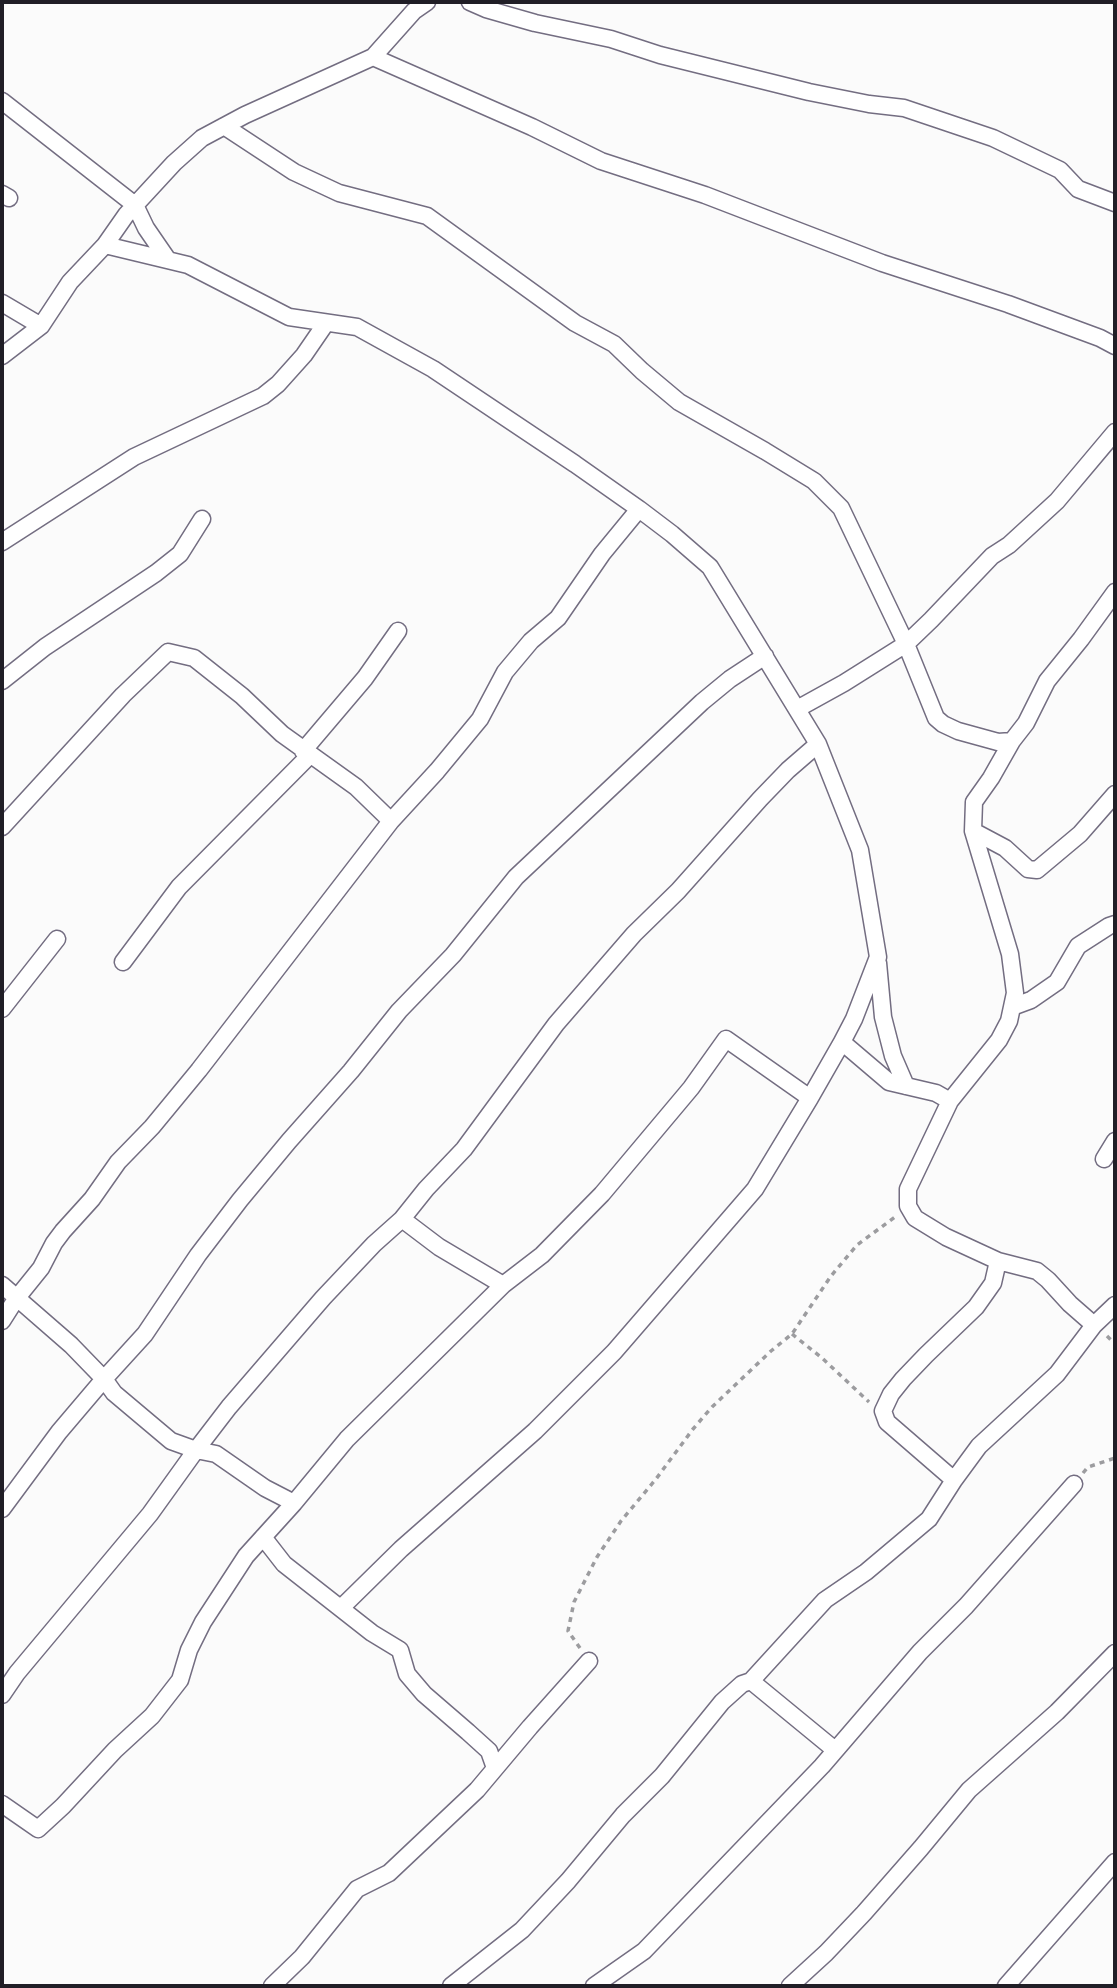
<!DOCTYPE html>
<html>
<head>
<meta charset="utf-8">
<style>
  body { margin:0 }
  #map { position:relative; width:1117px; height:1988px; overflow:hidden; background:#fbfbfb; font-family:Georgia,serif }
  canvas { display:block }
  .frame { position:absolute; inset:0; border:4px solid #201e26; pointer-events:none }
</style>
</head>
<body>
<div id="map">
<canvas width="1117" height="1988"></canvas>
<div class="frame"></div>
</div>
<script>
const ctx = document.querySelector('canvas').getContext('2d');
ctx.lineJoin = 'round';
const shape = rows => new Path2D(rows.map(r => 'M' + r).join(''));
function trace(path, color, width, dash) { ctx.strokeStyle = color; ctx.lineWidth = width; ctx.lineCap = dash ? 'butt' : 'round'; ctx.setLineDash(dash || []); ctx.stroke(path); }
const path = shape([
  [792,1334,822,1358,869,1402],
  [1107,1336,1115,1344],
  [1083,1473,1088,1467,1115,1458],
  [580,1648,568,1631,574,1602,597,1557,621,1521,656,1479,693,1429,712,1407,771,1351,792,1334,831,1276,857,1245,895,1217]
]);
const minor = shape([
  [470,2,486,9,535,23,611,39,660,55,809,92,869,104,904,108,993,138,1060,170,1078,189,1115,203],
  [373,57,532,127,601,161,705,195,882,263,1008,304,1100,338,1115,346],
  [2,101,135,205,146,228,168,260],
  [224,126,294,172,339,193,427,216,575,323,614,344,642,371,679,402,765,451,814,481,841,508,906,644,936,718,943,724,958,731,998,742,1012,741],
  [2,194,9,198],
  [105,245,188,265,289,317,357,327,433,369,575,464,639,509,672,534,710,567,818,744,860,850,878,957,854,1019,842,1042,889,1082,936,1093,950,1101],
  [2,303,41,326],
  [2,356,41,326,70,282,105,245,126,215,174,163,202,138,245,115,373,57,414,11,427,2],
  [2,542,134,457,263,396,278,384,304,355,326,323],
  [2,681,45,647,156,573,180,554,202,519],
  [797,709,844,683,906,644,931,620,992,556,1009,545,1057,501,1115,432],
  [303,751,365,678,398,631],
  [2,827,123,695,168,652,194,658,242,696,282,734,356,787,391,821],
  [973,831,1005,848,1028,869,1037,870,1080,834,1115,794],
  [123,962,179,887,310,755],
  [878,963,883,1017,893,1056,906,1086],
  [1012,1007,1031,1000,1057,982,1078,946,1109,926,1115,924],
  [2,1009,57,939],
  [1104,1159,1115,1141],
  [402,1219,439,1247,503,1285],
  [2,1285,71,1345,104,1379,114,1393,171,1441,196,1450,216,1454,265,1488,294,1503],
  [2,1321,16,1299,41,1268,54,1243,63,1231,92,1199,118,1162,152,1127,199,1070,391,821,437,771,480,719,505,672,531,641,558,618,602,554,639,509],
  [1094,1325,1070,1304,1048,1280,1037,1271,998,1261,946,1237,915,1218,908,1206,908,1189,950,1101,999,1040,1009,1021,1015,993,1010,954,973,831,974,802,991,778,1012,741,1026,723,1047,681,1081,639,1115,592],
  [954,1480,887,1422,883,1411,891,1394,903,1379,926,1355,976,1307,993,1283,998,1261],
  [2,1509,59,1432,104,1379,145,1334,198,1255,240,1200,289,1141,351,1071,399,1011,453,955,516,877,702,702,730,679,765,656],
  [263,1537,284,1564,372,1633,400,1650,407,1674,424,1694,468,1732,489,1751,495,1768],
  [342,1607,401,1549,535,1431,614,1352,755,1189,810,1098,842,1042],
  [751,1681,835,1750],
  [2,1695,17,1673,150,1514,196,1450,229,1407,323,1298,374,1244,402,1219,426,1189,464,1149,556,1024,634,934,678,891,760,799,788,770,818,744],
  [2,1804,38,1829,63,1806,115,1750,152,1716,180,1680,189,1650,203,1622,246,1556,294,1503,347,1439,503,1285,542,1255,602,1194,691,1088,726,1039,810,1098],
  [272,1986,302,1957,357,1889,389,1873,477,1790,530,1727,589,1661],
  [451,1986,522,1930,568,1881,623,1815,662,1776,722,1702,742,1684,751,1681,825,1600,866,1572,929,1519,954,1480,979,1446,1057,1374,1094,1325,1115,1305],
  [594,1986,644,1951,822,1766,920,1652,966,1606,1074,1484],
  [790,1986,826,1953,864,1913,921,1848,969,1790,1057,1712,1115,1653],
  [1006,1986,1115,1862]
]);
trace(minor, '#736d81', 19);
trace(path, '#9c9c9f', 3.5, [5, 5]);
trace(minor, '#fff', 16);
</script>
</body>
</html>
